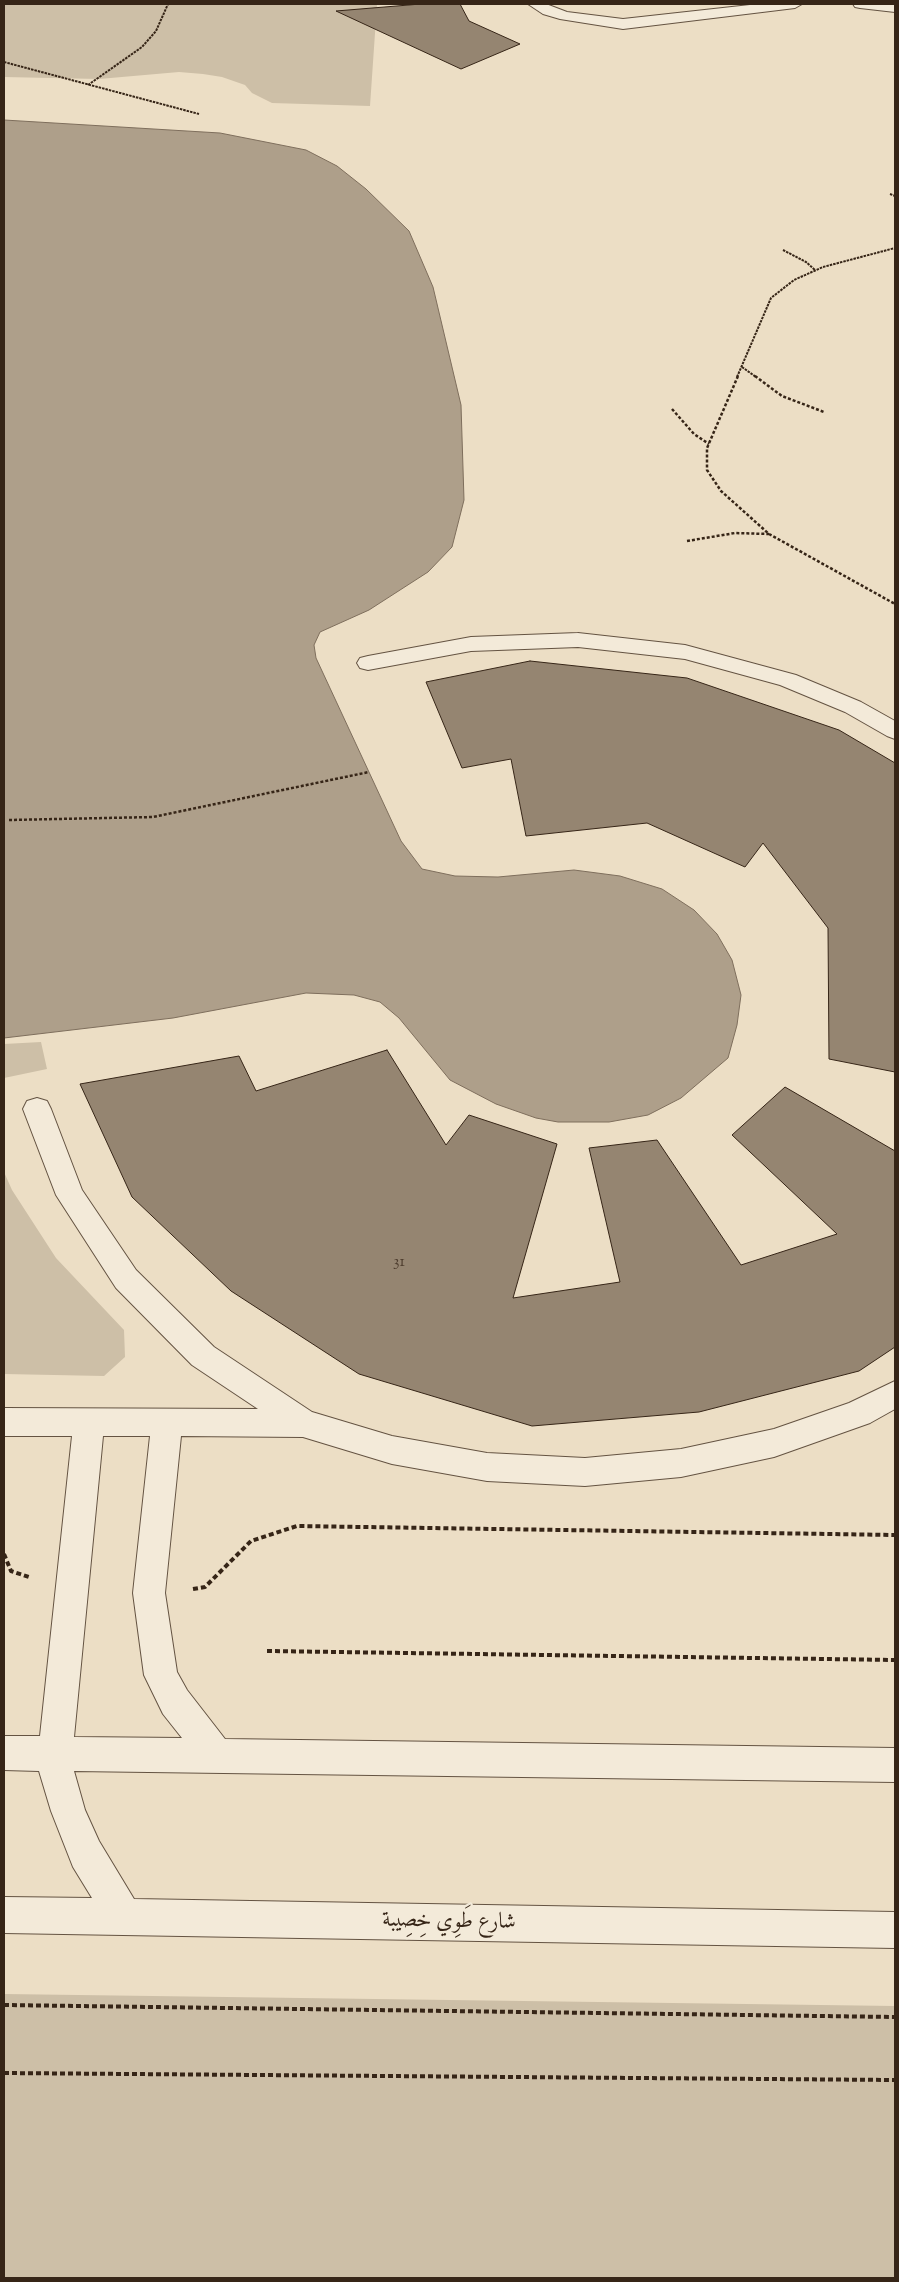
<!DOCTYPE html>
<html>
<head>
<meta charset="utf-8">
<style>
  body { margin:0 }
  #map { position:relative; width:899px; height:2282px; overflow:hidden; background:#ecdec5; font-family:"Sorts Mill Goudy",serif }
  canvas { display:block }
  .frame { position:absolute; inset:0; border:5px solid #362517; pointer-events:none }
</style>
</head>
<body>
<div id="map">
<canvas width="899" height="2282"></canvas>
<div class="frame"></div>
</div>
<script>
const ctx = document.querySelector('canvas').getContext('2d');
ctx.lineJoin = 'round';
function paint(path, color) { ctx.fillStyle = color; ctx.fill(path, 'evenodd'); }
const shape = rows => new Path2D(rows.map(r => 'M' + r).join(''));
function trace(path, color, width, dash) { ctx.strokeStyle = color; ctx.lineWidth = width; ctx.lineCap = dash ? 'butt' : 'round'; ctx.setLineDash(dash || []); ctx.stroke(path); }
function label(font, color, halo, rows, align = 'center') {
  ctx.font = font + ' "Sorts Mill Goudy",Amiri,serif'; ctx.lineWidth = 4.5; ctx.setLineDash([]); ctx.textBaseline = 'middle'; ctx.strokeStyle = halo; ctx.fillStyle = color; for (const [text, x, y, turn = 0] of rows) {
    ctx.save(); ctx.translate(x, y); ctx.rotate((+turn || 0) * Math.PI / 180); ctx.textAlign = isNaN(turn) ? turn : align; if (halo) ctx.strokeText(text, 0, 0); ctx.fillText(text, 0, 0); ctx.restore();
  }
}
const green = shape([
  [4,4,377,4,370,106,272,103,252,93,245,85,222,77,203,74,179,72,99,79,4,77],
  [41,1042,47,1069,4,1078,4,1044],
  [4,1172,12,1190,56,1258,124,1330,125,1357,104,1376,4,1374],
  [4,1994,895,2006,895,2278,4,2278]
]);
const water = shape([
  [4,120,220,133,306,150,337,166,366,189,409,231,433,287,461,405,464,500,452,547,428,572,369,610,320,632,314,645,316,658,401,841,422,869,455,876,498,877,574,870,620,876,662,889,694,910,717,934,732,960,741,995,737,1025,728,1058,681,1098,648,1115,609,1122,558,1122,536,1118,496,1104,450,1080,399,1018,380,1002,354,995,306,993,173,1018,4,1038,4,120]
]);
const building = shape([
  [421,4,460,4,469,21,520,44,461,69,336,11,421,4],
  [530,661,687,678,839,730,895,763,895,1072,829,1059,828,928,763,843,745,867,647,823,526,836,511,759,462,768,426,682,530,661],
  [387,1050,446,1145,469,1115,557,1144,513,1298,620,1282,589,1148,657,1140,741,1265,837,1234,732,1135,785,1087,895,1151,895,1347,859,1371,699,1412,532,1426,359,1374,231,1291,132,1197,80,1084,239,1056,256,1091,387,1050]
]);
const pathFar2 = shape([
  [4,62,199,114],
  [88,85,142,47,156,31,168,4],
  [890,194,895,196],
  [783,250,806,262,815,270],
  [742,367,756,377],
  [737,377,771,298,794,280,823,267,895,248]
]);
const pathFar1 = shape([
  [738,376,707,448,707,470,721,491,769,534,895,604],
  [755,376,782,396,824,412],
  [672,409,694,434,709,444],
  [687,541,735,533,769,534],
  [9,820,153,817,369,772]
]);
const path = shape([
  [4,1554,11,1571,29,1577],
  [193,1589,205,1587,251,1541,297,1526,895,1535],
  [267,1651,895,1660],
  [4,2005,895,2017],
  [4,2073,895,2080]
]);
const street = shape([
  [528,4,546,4,567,12,623,19,759,4,802,4,795,8,623,29,560,19,543,14,528,4],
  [853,4,895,4,895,12,860,8,855,7,853,4],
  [578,633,685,645,796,675,861,702,895,721,895,739,887,736,845,712,780,685,685,659,578,647,471,651,368,670,360,668,357,663,360,658,368,656,471,637,578,633],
  [37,1098,47,1101,51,1109,82,1190,136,1270,214,1347,312,1412,392,1436,487,1453,585,1458,681,1449,774,1429,849,1403,895,1381,895,1409,870,1423,774,1457,681,1477,585,1486,487,1481,392,1464,303,1437,181,1436,165,1593,177,1672,187,1690,225,1739,895,1748,895,1782,74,1771,85,1810,99,1841,134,1899,895,1912,895,1948,4,1933,4,1897,92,1898,73,1867,51,1811,39,1771,4,1770,4,1736,40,1736,72,1436,4,1436,4,1408,258,1409,192,1365,116,1288,56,1195,23,1109,27,1101,37,1098],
  [103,1436,150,1436,133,1593,144,1675,163,1714,182,1738,74,1737,103,1436]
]);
const numberNames = [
  ["31",399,1263]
];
const nearStreetnames = [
  ["شارع طَوِي خِصِيبة",449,1923,1]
];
paint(green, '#cdbfa7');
paint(water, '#ae9f8a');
trace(water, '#7e6e5c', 1);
paint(building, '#958571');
trace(building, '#362517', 1);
trace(street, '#645342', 2);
trace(pathFar2, '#362517', 2, [2.5, 1]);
trace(pathFar1, '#362517', 2.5, [3, 2]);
trace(path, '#362517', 4, [5, 3]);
paint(street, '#f3ead9');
label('16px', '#4e3d2e', null, numberNames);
label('22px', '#362517', '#f3ead9', nearStreetnames);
</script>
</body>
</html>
